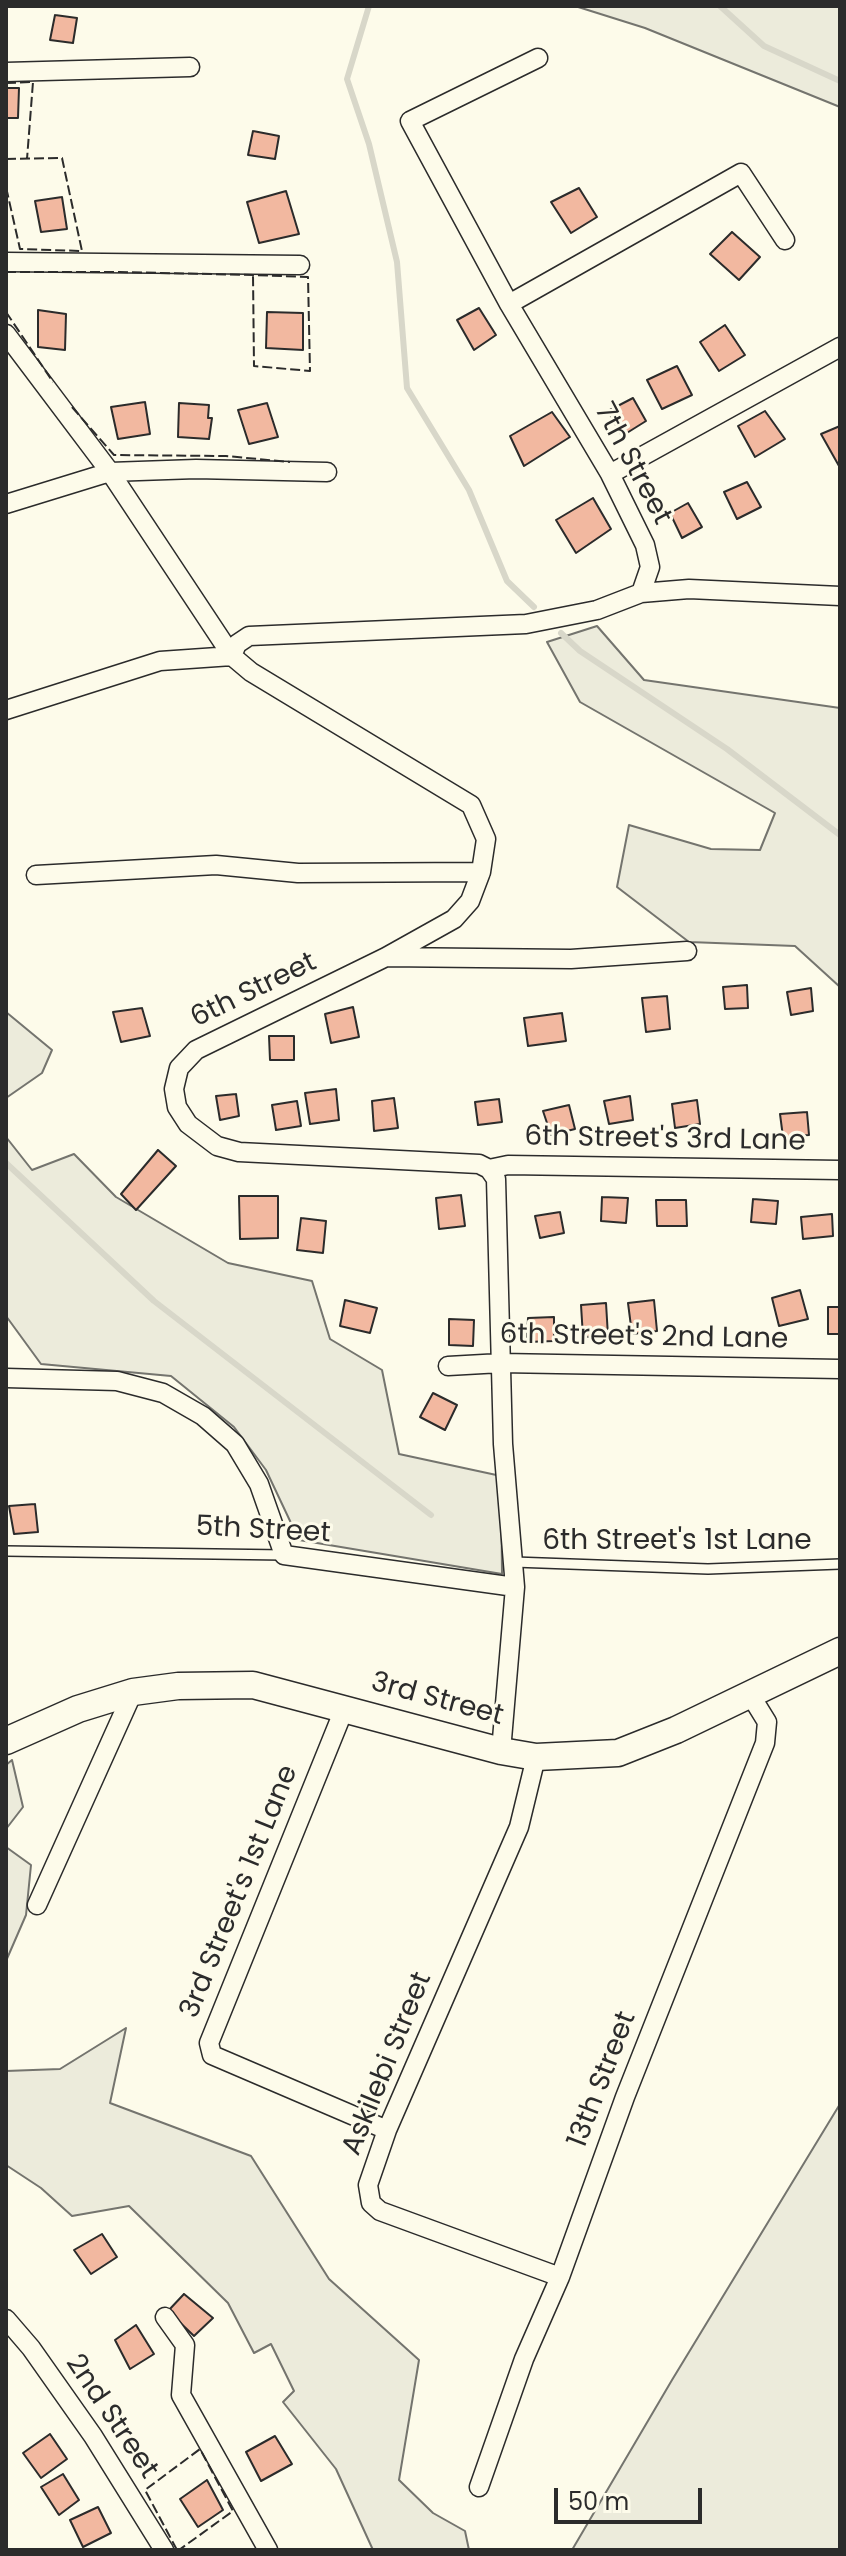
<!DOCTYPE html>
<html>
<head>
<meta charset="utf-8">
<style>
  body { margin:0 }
  #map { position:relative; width:846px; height:2556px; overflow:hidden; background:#fdfbea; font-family:Poppins,sans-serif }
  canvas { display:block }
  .frame { position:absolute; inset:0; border:8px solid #2b2b2b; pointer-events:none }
  .scale { position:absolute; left:554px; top:2488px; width:148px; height:36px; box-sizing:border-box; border:4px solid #2b2b2b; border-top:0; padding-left:10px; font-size:24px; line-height:28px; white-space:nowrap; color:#2b2b2b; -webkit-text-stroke:6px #fdfbea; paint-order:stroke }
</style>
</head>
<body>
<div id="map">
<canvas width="846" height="2556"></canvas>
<div class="frame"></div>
<div class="scale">50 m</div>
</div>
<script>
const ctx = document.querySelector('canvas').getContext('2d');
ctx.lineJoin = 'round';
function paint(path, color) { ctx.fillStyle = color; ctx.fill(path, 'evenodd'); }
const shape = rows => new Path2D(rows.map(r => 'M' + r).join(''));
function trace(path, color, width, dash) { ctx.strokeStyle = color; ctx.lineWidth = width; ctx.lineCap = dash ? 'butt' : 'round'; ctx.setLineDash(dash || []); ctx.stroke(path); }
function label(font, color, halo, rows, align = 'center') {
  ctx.font = font + ' Poppins,sans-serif'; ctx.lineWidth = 6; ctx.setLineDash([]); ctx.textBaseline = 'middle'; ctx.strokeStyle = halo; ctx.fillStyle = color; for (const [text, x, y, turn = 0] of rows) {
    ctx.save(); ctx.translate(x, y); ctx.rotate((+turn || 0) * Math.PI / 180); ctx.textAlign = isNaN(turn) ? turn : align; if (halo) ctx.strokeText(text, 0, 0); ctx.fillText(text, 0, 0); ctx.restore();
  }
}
const green = shape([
  [575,6,840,6,840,107,645,28,575,6],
  [597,626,644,680,840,708,840,987,795,946,689,942,617,887,629,825,711,849,760,850,775,813,580,702,547,642,597,626],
  [6,1012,52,1050,42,1073,6,1098,6,1012],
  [6,1137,32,1170,74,1154,116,1197,228,1263,312,1281,330,1339,382,1370,399,1454,501,1476,502,1574,299,1540,266,1470,234,1427,171,1376,41,1364,6,1316,6,1137],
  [12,1760,23,1807,6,1829,6,1765,12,1760],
  [6,1847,31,1865,26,1915,6,1961,6,1847],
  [126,2028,110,2103,251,2156,329,2279,419,2360,399,2480,433,2513,465,2531,469,2550,373,2550,336,2469,283,2402,294,2391,271,2344,254,2353,228,2303,129,2206,72,2216,41,2188,6,2165,6,2071,60,2069,126,2028],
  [840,2104,840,2550,572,2550,672,2380,840,2104]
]);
const stream = shape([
  [369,6,347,79,369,144,397,262,407,388,469,490,507,581,534,607],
  [720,6,764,46,840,81],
  [561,633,580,651,727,749,840,835],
  [6,1163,154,1301,431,1515]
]);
const building = shape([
  [55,15,77,18,73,43,50,40,55,15],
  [6,88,19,88,18,118,6,118,6,88],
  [253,131,279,136,275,159,248,155,253,131],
  [579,188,597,217,571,233,551,202,579,188],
  [286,191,299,234,259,243,247,202,286,191],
  [62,197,67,229,41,232,35,201,62,197],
  [732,232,760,257,739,280,710,254,732,232],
  [479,308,496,335,474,350,457,320,479,308],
  [38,310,66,314,65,350,38,347,38,310],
  [267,312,303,313,303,350,266,348,267,312],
  [725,325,745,355,719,371,700,342,725,325],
  [677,366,692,395,662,409,647,380,677,366],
  [633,398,646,421,622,436,608,411,633,398],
  [145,402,150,434,118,439,111,407,145,402],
  [179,403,209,405,208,418,212,418,209,439,178,437,179,403],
  [267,403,278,437,249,444,238,410,267,403],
  [765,411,785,439,755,457,738,426,765,411],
  [552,412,570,437,524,466,510,436,552,412],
  [840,426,840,466,839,466,821,434,840,426],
  [747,482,761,507,737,519,724,492,747,482],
  [593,498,611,529,576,553,556,520,593,498],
  [688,503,702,527,682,538,670,513,688,503],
  [747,985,748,1008,725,1009,723,987,747,985],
  [811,988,813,1011,791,1015,787,992,811,988],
  [667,996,670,1029,646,1032,642,998,667,996],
  [353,1007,359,1037,331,1043,325,1014,353,1007],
  [142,1008,150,1036,121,1042,113,1012,142,1008],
  [562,1013,566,1041,528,1046,524,1018,562,1013],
  [269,1036,294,1036,294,1060,270,1060,269,1036],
  [336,1089,339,1120,310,1124,305,1093,336,1089],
  [236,1094,239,1116,220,1120,216,1096,236,1094],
  [630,1096,633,1120,609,1124,604,1101,630,1096],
  [394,1098,398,1128,374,1131,372,1101,394,1098],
  [499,1099,502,1122,478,1125,475,1102,499,1099],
  [697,1100,700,1124,675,1128,672,1104,697,1100],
  [297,1101,301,1126,276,1130,272,1105,297,1101],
  [569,1105,575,1129,551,1135,543,1111,569,1105],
  [807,1112,809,1135,783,1137,780,1114,807,1112],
  [158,1150,176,1166,136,1210,121,1194,158,1150],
  [461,1195,465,1226,439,1229,436,1198,461,1195],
  [239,1196,278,1196,278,1238,240,1239,239,1196],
  [602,1197,628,1198,626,1223,601,1221,602,1197],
  [753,1199,778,1201,776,1224,751,1222,753,1199],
  [656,1200,686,1200,687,1226,657,1226,656,1200],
  [560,1212,564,1233,540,1238,535,1216,560,1212],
  [832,1214,833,1236,803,1239,801,1217,832,1214],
  [301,1218,326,1221,323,1253,297,1250,301,1218],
  [800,1290,808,1319,779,1326,772,1298,800,1290],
  [345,1300,377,1308,370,1333,340,1326,345,1300],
  [654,1300,657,1331,632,1334,628,1303,654,1300],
  [606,1303,608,1336,583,1337,581,1305,606,1303],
  [828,1307,840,1307,840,1334,828,1334,828,1307],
  [554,1317,554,1341,527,1342,528,1318,554,1317],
  [449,1319,474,1320,473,1346,449,1345,449,1319],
  [433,1393,457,1405,445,1430,420,1417,433,1393],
  [35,1504,38,1532,14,1534,9,1506,35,1504],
  [102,2234,117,2257,91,2274,74,2250,102,2234],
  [184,2294,213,2318,194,2336,168,2311,184,2294],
  [136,2325,154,2354,130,2369,115,2340,136,2325],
  [50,2434,67,2459,41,2478,23,2453,50,2434],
  [275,2436,292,2464,261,2481,246,2452,275,2436],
  [63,2474,79,2500,59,2515,41,2487,63,2474],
  [207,2480,223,2510,198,2527,180,2499,207,2480],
  [98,2507,111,2533,83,2547,70,2520,98,2507]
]);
const lane = shape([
  [6,1551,284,1555],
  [514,1562,708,1569,840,1564]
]);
const street = shape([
  [6,72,190,67],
  [6,262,300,265],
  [509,304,741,173,785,240],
  [6,334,110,472,232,656,251,672,471,805,486,839,481,872,470,901,454,919,386,957,196,1050,179,1068,174,1089,177,1107,188,1124,217,1146,239,1152,479,1164,489,1169,496,1179,503,1444,515,1587,501,1751],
  [610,474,840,347],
  [6,504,110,472,196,469,327,472],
  [641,593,689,589,840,596],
  [232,656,237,644,249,636,526,624,597,610,641,593,650,567,645,545,610,474,509,304,410,121,538,58],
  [6,710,160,661,232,656],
  [36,875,216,865,298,873,481,872],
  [386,957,571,959,687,951],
  [489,1169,508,1165,840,1170],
  [448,1366,501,1363,840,1369],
  [6,1378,117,1381,163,1393,203,1416,235,1444,259,1484,284,1555,515,1587],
  [345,1707,209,2043,212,2055,387,2130],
  [536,1757,519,1827,387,2130,368,2185,371,2203,380,2211,560,2277],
  [37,1905,133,1692],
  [165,2317,185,2345,181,2395,268,2550],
  [6,2319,31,2348,93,2436,164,2550],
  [479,2487,524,2359,560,2277,625,2097,765,1743,767,1722,751,1696]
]);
const secondary = shape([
  [6,1741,78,1709,133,1692,178,1686,253,1685,501,1751,536,1757,618,1753,676,1730,840,1651]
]);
const fence = shape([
  [6,83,33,82,27,159],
  [6,159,62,158,82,251,20,249,6,187],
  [6,272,120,272,253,275,308,277,310,371,254,366,253,275],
  [6,312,53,382],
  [72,407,114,455,226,456,290,462],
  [177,2550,145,2490,200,2449,233,2511,179,2550]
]);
const streetNames = [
  ["7th Street",632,464,62],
  ["6th Street",254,991,-26],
  ["6th Street's 3rd Lane",665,1140,1],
  ["6th Street's 2nd Lane",644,1338,1],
  ["5th Street",263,1531,3],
  ["6th Street's 1st Lane",677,1542],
  ["3rd Street",437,1700,15],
  ["3rd Street's 1st Lane",240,1892,-68],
  ["Askilebi Street",388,2064,-68],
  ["13th Street",603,2080,-69],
  ["2nd Street",111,2417,56]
];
paint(green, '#ecebdb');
trace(green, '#74746e', 2);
trace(stream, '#d8d7c9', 6);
paint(building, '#f2b8a0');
trace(building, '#2b2b2b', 2);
trace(lane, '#2b2b2b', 12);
trace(street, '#2b2b2b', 21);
trace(secondary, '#2b2b2b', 29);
trace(lane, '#fdfbea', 9);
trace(street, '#fdfbea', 18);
trace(secondary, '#fdfbea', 26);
trace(fence, '#2b2b2b', 2, [10, 4]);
label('28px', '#2b2b2b', '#fdfbea', streetNames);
</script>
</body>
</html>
